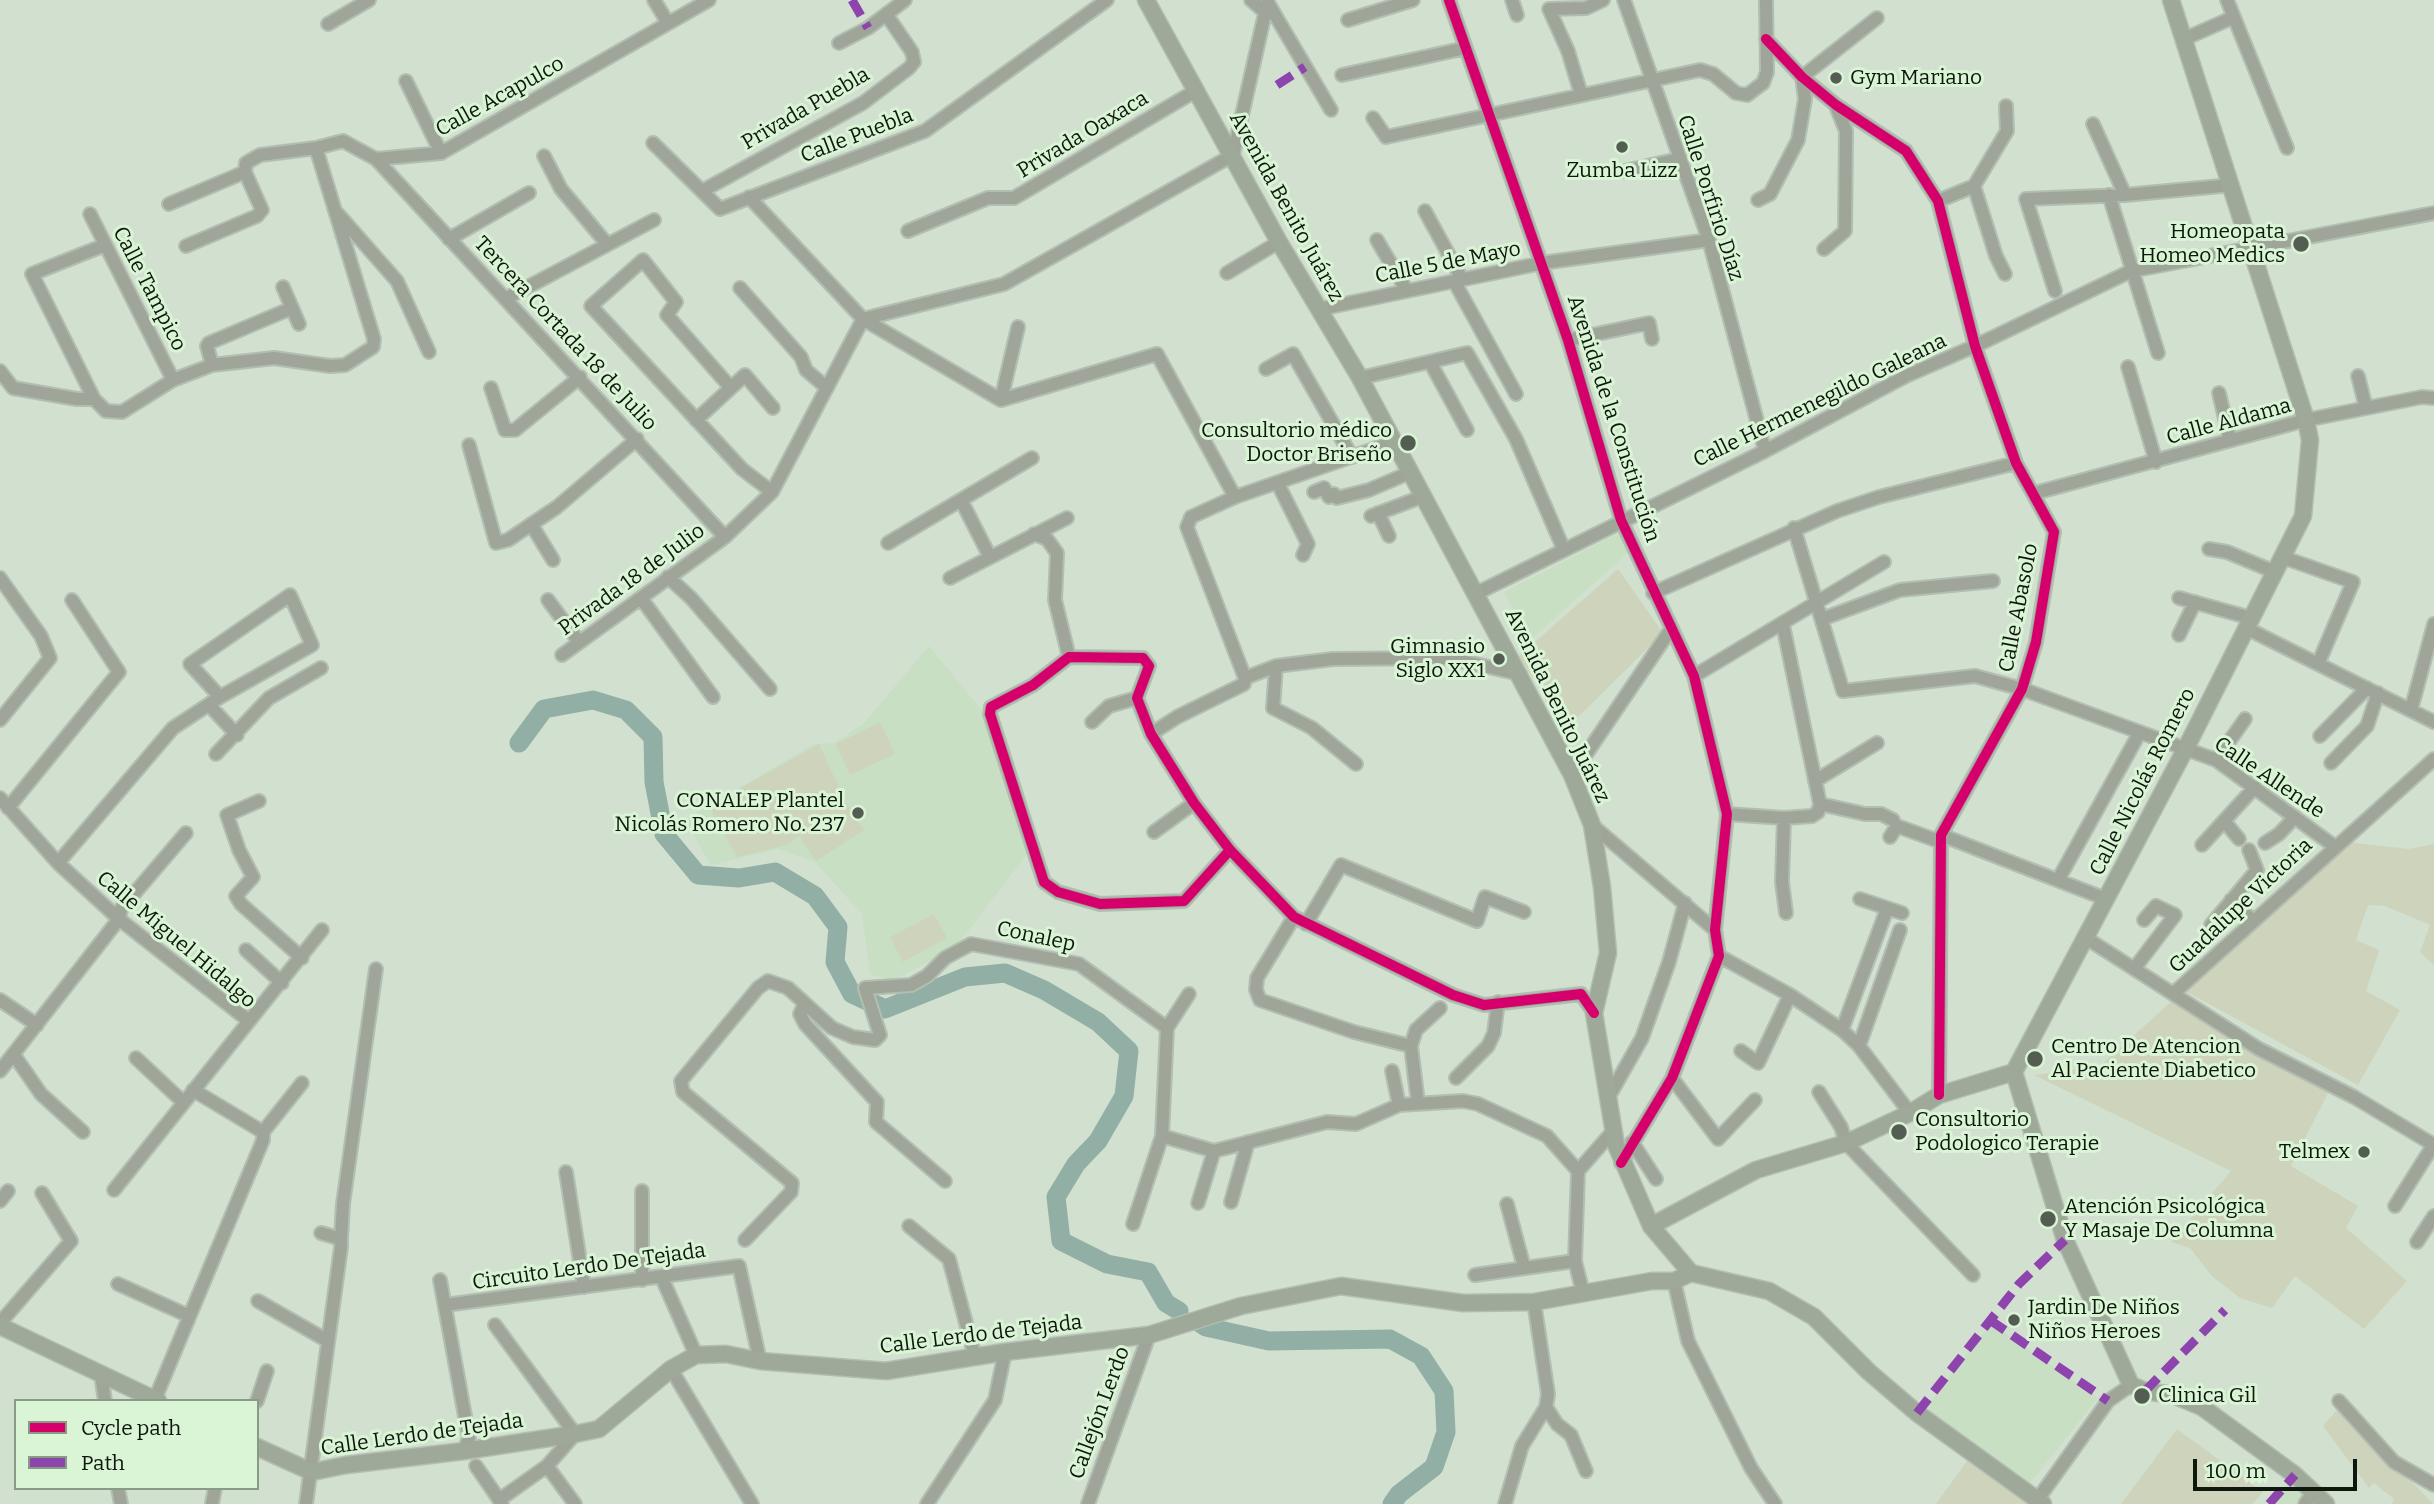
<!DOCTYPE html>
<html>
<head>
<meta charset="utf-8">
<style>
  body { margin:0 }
  #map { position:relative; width:2434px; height:1504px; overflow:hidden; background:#d2e0d0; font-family:Bitter,serif }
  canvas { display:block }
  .legend { position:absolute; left:14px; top:1399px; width:245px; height:91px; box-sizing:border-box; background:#daf4d6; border:2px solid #889c85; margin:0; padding:9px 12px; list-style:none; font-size:21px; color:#0e170c }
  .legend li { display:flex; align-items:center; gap:14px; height:35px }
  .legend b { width:35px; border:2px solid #889c85 }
  .scale { position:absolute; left:2193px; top:1459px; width:164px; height:32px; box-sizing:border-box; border:4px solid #0e170c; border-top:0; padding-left:9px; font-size:21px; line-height:24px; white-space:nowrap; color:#0e170c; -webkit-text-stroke:5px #daf4d6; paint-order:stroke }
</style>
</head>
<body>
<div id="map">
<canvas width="2434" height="1504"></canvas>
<ul class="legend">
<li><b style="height:9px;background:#d6006c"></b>Cycle path</li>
<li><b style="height:9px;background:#8e44ad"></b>Path</li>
</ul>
<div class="scale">100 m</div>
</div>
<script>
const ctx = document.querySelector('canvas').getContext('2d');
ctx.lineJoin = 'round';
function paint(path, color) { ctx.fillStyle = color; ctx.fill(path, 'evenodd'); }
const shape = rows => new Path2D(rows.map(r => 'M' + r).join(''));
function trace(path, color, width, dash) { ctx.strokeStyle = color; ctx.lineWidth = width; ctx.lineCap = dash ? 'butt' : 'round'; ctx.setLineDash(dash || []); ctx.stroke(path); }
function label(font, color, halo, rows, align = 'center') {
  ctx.font = font + ' Bitter,serif'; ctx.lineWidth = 6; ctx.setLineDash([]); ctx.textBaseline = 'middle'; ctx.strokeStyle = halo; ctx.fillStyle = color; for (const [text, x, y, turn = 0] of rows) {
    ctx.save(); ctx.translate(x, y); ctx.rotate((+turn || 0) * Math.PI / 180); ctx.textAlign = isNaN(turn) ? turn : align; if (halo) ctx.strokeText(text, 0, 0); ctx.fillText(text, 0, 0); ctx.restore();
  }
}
const built = shape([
  [1617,534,1629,552,1530,640,1504,592],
  [929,646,989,719,1030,850,955,948,892,981,870,974,862,914,815,862,778,849,711,865,685,820,814,744,835,743,864,723],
  [1991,1323,2098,1398,2030,1483,1924,1410],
  [2295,1475,2332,1504,2268,1504]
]);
const green = shape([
  [1618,569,1663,633,1564,731,1519,656],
  [880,722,895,754,850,775,836,744],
  [819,744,846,803,864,830,816,861,800,837,829,814,786,845,737,857,709,806],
  [2346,842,2409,849,2434,844,2434,965,2420,952,2430,925,2385,906,2368,905,2356,940,2379,950,2366,991,2400,1010,2358,1085,2185,991],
  [934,914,947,938,903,962,890,937],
  [2173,1000,2329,1091,2291,1166,2358,1206,2346,1228,2407,1281,2364,1329,2295,1276,2272,1308,2240,1298,2212,1276,2190,1248,2171,1242,2231,1171,2034,1075,2100,1066],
  [2337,1410,2415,1485,2433,1504,2392,1504,2394,1499,2374,1483,2369,1488,2323,1426],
  [2177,1429,2263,1492,2252,1504,2121,1504],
  [1967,1461,2029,1504,1936,1504]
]);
const river = shape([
  [519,743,544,709,593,700,626,710,653,737,654,782,664,834,698,875,739,878,775,872,815,896,838,927,835,962,852,994,867,1001],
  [872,1003,885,1009,965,977,1005,973,1044,990,1098,1022,1129,1051,1124,1096,1098,1141,1076,1164,1056,1197,1061,1241,1107,1264,1148,1272,1166,1303,1179,1311],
  [1197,1321,1206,1327,1269,1341,1390,1339,1421,1356,1444,1391,1446,1432,1434,1467,1399,1494,1392,1504]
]);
const minor = shape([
  [654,0,668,23],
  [1251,0,1266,13],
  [1449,0,1568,340,1621,520,1694,676,1727,814,1715,930,1719,956,1672,1078,1621,1163],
  [1512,0,1517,15],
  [1624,0,1709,240,1765,451],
  [2227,0,2287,148],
  [1268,3,1331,110],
  [1348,20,1413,0],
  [328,24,369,0],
  [1766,39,1802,77,1836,105,1906,151,1938,201,1975,346,2016,463,2054,532,2036,642,2022,689,1941,835,1939,1095],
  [2184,39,2234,17],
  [839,43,868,28,905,0],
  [1342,75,1466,48],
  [406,81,441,153],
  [1581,94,1568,51,1549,9,1586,8,1603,0],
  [1373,118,1386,137,1700,70,1713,74,1736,93,1747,95,1763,83,1767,72,1766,0],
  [2093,124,2125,195],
  [653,143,720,209,925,131,1107,0],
  [544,156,561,189,607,244],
  [376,159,725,537],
  [1625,171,1679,159],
  [1974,186,1996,256,2005,274],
  [702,191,863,103,909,68,914,62,912,52,886,14],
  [2109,195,2158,353],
  [749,197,863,319,1001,400,1157,354,1235,497],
  [1758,200,1770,194,1798,140,1805,99,1802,77,1877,18],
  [1938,201,1974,186,2007,131,2006,106],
  [169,204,245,172],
  [1425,211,1462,279],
  [90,214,173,380],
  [338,214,397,281,429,352],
  [908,231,988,198,1014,198,1197,90],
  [449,239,529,193],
  [1377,240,1407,291],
  [105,245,32,274,94,399,106,411,122,412,173,380,212,365,274,358,330,366,345,365,373,347,374,339,316,148],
  [186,246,257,216,262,210,245,172,246,163,260,155,316,148,343,141,376,159,441,153,709,0],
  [1824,249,1845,231,1846,131,1836,106],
  [1227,273,1279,242],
  [1454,281,1516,394],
  [283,287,299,324],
  [740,288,801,357,806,370,827,388],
  [2055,291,2026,199,2125,195,2232,185],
  [505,299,654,220],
  [1320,309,1542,263,1709,240],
  [1568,340,1649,323,1652,339],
  [1430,362,1467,430],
  [212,365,207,346,209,343,292,308],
  [2128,367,2156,462],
  [1266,369,1293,354,1352,457],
  [0,371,13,388,77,399,94,399],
  [2358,376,2366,408],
  [1360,378,1467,353,1516,439,1564,550],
  [491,388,505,430,515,430,580,377],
  [731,388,667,315,676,302,643,260,591,306,742,469,772,492],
  [2219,393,2230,440],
  [1001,400,1018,327],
  [696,420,745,375,773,408],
  [469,445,496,543,508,540,557,507,637,439],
  [1278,484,1308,544,1303,555],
  [1314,492,1324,488,1329,497,1334,494,1337,498,1369,490,1411,472],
  [2035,493,2306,420,2422,397,2434,398],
  [961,500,989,555],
  [1378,513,1389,536],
  [1371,516,1424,496],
  [531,524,553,560],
  [1794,528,1843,691,1975,676,2022,689,2216,760,2334,846],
  [1034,534,1047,539,1057,553,1055,600,1069,657],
  [888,543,1032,458],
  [2209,549,2227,552,2275,572],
  [2282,557,2353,582,2318,664],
  [668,577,691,598,770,689],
  [0,578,41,636,50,658,0,720],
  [950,578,1067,518],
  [1477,593,1765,451,1906,376,1975,346,2131,271,2434,213],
  [1653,593,1837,511,1879,497,2016,463],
  [641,598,713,697],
  [2179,598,2251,618],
  [548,600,579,642],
  [1822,619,1900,590,1993,581],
  [2246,628,2434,722],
  [2179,635,2195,602],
  [562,655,725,537,772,492,863,319,1004,284,1233,155,1268,0],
  [1276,666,1273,708,1312,728,1356,764],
  [1694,676,1884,562],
  [1245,678,1187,527,1191,517,1235,497,1394,442],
  [209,705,237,735],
  [2411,710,2434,624],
  [1092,722,1109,706,1137,698],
  [1151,734,1177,717,1244,684,1245,678,1276,666,1333,659,1448,658,1520,674],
  [2320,736,2367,688],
  [216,754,269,698,321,668],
  [2216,760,2245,719],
  [2331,763,2367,726,2378,693],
  [1572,775,1671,629],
  [1815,781,1877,743],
  [0,798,58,863,119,919,249,1021],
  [259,801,227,815,239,850,253,877,236,896,241,904,302,958],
  [1820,804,1865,814,1881,814,1893,820],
  [8,808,119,672,72,600],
  [1727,814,1784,818,1812,816,1818,812,1820,804,1783,625],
  [1784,818,1782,882,1786,913],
  [2225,822,2239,839],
  [1592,825,1715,930],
  [1154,832,1194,803],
  [1941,835,2106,899],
  [1890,837,1897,826,1941,842],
  [2265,843,2279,834,2295,817],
  [2202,845,2255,787],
  [1230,850,1184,901,1100,904,1058,892,1044,882,990,714,991,707,1033,685,1069,657,1143,658,1149,666,1137,698,1151,734,1194,803,1230,850,1294,917,1453,995,1484,1005,1581,994,1594,1013],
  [58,863,173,728,220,697,312,645,290,595,190,664,220,697],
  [2058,880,2140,732],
  [1860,899,1902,913],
  [2231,900,2253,921],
  [1294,917,1257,978,1256,990,1260,1000,1354,1032,1411,1046],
  [1306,924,1341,865,1477,921,1485,897,1524,912],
  [2211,925,2257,870,2249,850],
  [2086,938,2259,1049,2354,1097,2434,1145],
  [246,950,282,983],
  [1719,956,1790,995,1842,1030,1859,1046,1910,1113],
  [2134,969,2175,915,2156,906,2144,920],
  [2174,993,2434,759],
  [0,1000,37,1025],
  [804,1005,800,1014,805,1024,877,1102,876,1122,945,1181],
  [1842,1030,1887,909],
  [1859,1046,1900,930],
  [1741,1051,1758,1063,1790,995],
  [14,1055,41,1094,83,1132],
  [136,1058,183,1102],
  [0,1071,119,919,121,909,186,833],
  [1392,1071,1399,1105],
  [1456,1078,1488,1046,1494,1033,1498,1002],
  [1672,1078,1718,1139,1755,1100],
  [193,1090,263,1132],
  [1819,1092,1841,1127,1846,1143,1973,1275],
  [1608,1098,1642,1038,1669,962,1685,903],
  [1418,1103,1411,1046,1416,1030,1440,1008],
  [1162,1136,1214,1151,1327,1122,1356,1124,1399,1105,1463,1101,1478,1104,1547,1136,1578,1171],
  [1632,1142,1656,1179],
  [566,1172,584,1287],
  [114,1190,322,930],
  [642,1191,642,1280],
  [0,1201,8,1191],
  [1231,1202,1248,1142],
  [1198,1203,1214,1151],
  [1507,1204,1524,1267],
  [2395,1206,2434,1144],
  [1133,1224,1162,1136,1167,1028,1189,994],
  [909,1226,949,1259,975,1357],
  [341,1239,343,1204,376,969],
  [745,1240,791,1192,792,1183,683,1092,681,1081,758,988,768,981,788,988,832,1028,853,1037,875,1040,880,1035,865,988,911,985,927,976,945,958,971,944,1079,964,1167,1028],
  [2417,1242,2434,1216],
  [1475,1275,1575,1261],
  [662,1278,696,1355],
  [440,1280,469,1438,464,1451],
  [1674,1281,1688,1341,1751,1468,1775,1504],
  [118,1284,189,1316],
  [1583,1293,1575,1261,1578,1171,1614,1130],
  [258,1301,328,1341],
  [445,1305,739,1266,760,1361],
  [0,1323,71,1241,42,1193],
  [495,1325,575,1434,547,1466,499,1500],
  [671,1369,752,1504],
  [101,1374,105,1401],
  [155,1399,263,1140,263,1132,302,1083],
  [257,1401,267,1371],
  [2339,1401,2394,1462,2434,1485],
  [1546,1407,1557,1424,1571,1435,1586,1471],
  [476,1466,502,1504],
  [547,1466,575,1504],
  [118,1488,121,1504],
  [2038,1499,2108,1401,2131,1385],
  [212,1504,215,1488],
  [306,1504,341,1247,341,1239,321,1233],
  [927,1504,995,1400,1005,1352],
  [1088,1504,1149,1335],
  [1505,1504,1522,1446,1546,1407,1548,1394,1534,1302],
  [2305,1504,2313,1493]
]);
const major = shape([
  [1146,0,1279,242,1360,378,1572,775,1592,825,1602,887,1608,953,1594,1013,1616,1145,1651,1226,1691,1273,1769,1291,1814,1317,1869,1372,1917,1413,2043,1504],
  [2171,0,2306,420,2310,440,2303,516,2186,748,2014,1072,2065,1240,2131,1385,2145,1391,2173,1395,2202,1407,2295,1475,2326,1504],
  [1651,1226,1756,1170,1846,1143,1910,1113,1939,1095,2014,1072],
  [0,1326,158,1401],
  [257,1447,312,1472,346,1465,464,1451,575,1434,599,1429,671,1369,696,1355,726,1354,760,1361,886,1371,1005,1352,1149,1335,1241,1306,1341,1286,1463,1303,1534,1302,1652,1281,1674,1281,1691,1273]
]);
const quiet = shape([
  [852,0,868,28],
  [1277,85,1305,67],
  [1990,1320,2108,1401],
  [2145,1391,2225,1310],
  [1917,1413,2019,1284,2065,1240],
  [2269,1504,2295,1475]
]);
const cycleway = shape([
  [1449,0,1568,340,1621,520,1694,676,1727,814,1715,930,1719,956,1672,1078,1621,1163],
  [1766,39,1802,77,1836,105,1906,151,1938,201,1975,346,2016,463,2054,532,2036,642,2022,689,1941,835,1939,1095],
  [1230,850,1184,901,1100,904,1058,892,1044,882,990,714,991,707,1033,685,1069,657,1143,658,1149,666,1137,698,1151,734,1194,803,1230,850,1294,917,1453,995,1484,1005,1581,994,1594,1013]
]);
const markers = [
  [1836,78,7,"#535d51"],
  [1622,147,7,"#535d51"],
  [2301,244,9,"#535d51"],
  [1408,443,9,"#535d51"],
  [1499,659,7,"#535d51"],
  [858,813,7,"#535d51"],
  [2035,1059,9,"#535d51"],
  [1899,1132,9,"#535d51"],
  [2364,1152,7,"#535d51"],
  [2048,1219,9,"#535d51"],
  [2014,1320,7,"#535d51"],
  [2142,1396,9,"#535d51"]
];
const poiNames = [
  ["Gym Mariano",1850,78],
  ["Zumba Lizz",1622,171,"center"],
  ["Homeopata",2285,232,"right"],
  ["Homeo Medics",2285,256,"right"],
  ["Consultorio médico",1392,431,"right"],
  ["Doctor Briseño",1392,455,"right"],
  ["Gimnasio",1485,647,"right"],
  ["Siglo XX1",1485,671,"right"],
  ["CONALEP Plantel",844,801,"right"],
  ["Nicolás Romero No. 237",844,825,"right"],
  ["Centro De Atencion",2051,1047],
  ["Al Paciente Diabetico",2051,1071],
  ["Consultorio",1915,1120],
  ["Podologico Terapie",1915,1144],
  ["Telmex",2350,1152,"right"],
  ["Atención Psicológica",2064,1207],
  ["Y Masaje De Columna",2064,1231],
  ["Jardin De Niños",2028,1308],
  ["Niños Heroes",2028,1332],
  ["Clinica Gil",2158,1396]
];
const streetNames = [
  ["Calle Acapulco",500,97,-29],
  ["Privada Puebla",806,109,-30],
  ["Privada Oaxaca",1083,135,-31],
  ["Calle Puebla",857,136,-21],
  ["Calle Porfirio Díaz",1710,198,72],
  ["Avenida Benito Juárez",1286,207,61],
  ["Calle 5 de Mayo",1448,263,-11],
  ["Calle Tampico",149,289,63],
  ["Tercera Cortada 18 de Julio",565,334,47],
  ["Calle Hermenegildo Galeana",1820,401,-26],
  ["Avenida de la Constitución",1613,419,72],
  ["Calle Aldama",2229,422,-15],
  ["Privada 18 de Julio",632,580,-36],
  ["Calle Abasolo",2019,608,-79],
  ["Avenida Benito Juárez",1557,706,64],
  ["Calle Allende",2269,778,34],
  ["Calle Nicolás Romero",2143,782,-63],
  ["Guadalupe Victoria",2241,906,-43],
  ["Conalep",1036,937,12],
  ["Calle Miguel Hidalgo",176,940,40],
  ["Circuito Lerdo De Tejada",589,1267,-8],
  ["Calle Lerdo de Tejada",981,1335,-7],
  ["Callejón Lerdo",1100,1413,-70],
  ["Calle Lerdo de Tejada",422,1435,-8]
];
paint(built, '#c8dfc4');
paint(green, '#ced3bb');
trace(river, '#91afa4', 19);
trace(minor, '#b3beb2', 16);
trace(major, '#b3beb2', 19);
trace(minor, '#9fa699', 12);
trace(major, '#9fa999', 16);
trace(quiet, '#8e44ad', 9, [18, 9]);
trace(cycleway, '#d6006c', 10);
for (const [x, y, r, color] of markers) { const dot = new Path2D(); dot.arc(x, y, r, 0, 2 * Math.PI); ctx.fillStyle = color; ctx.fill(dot); trace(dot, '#daf4d6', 2.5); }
label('21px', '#0e170c', '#daf4d6', poiNames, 'left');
label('21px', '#0e170c', '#daf4d6', streetNames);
</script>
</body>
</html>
